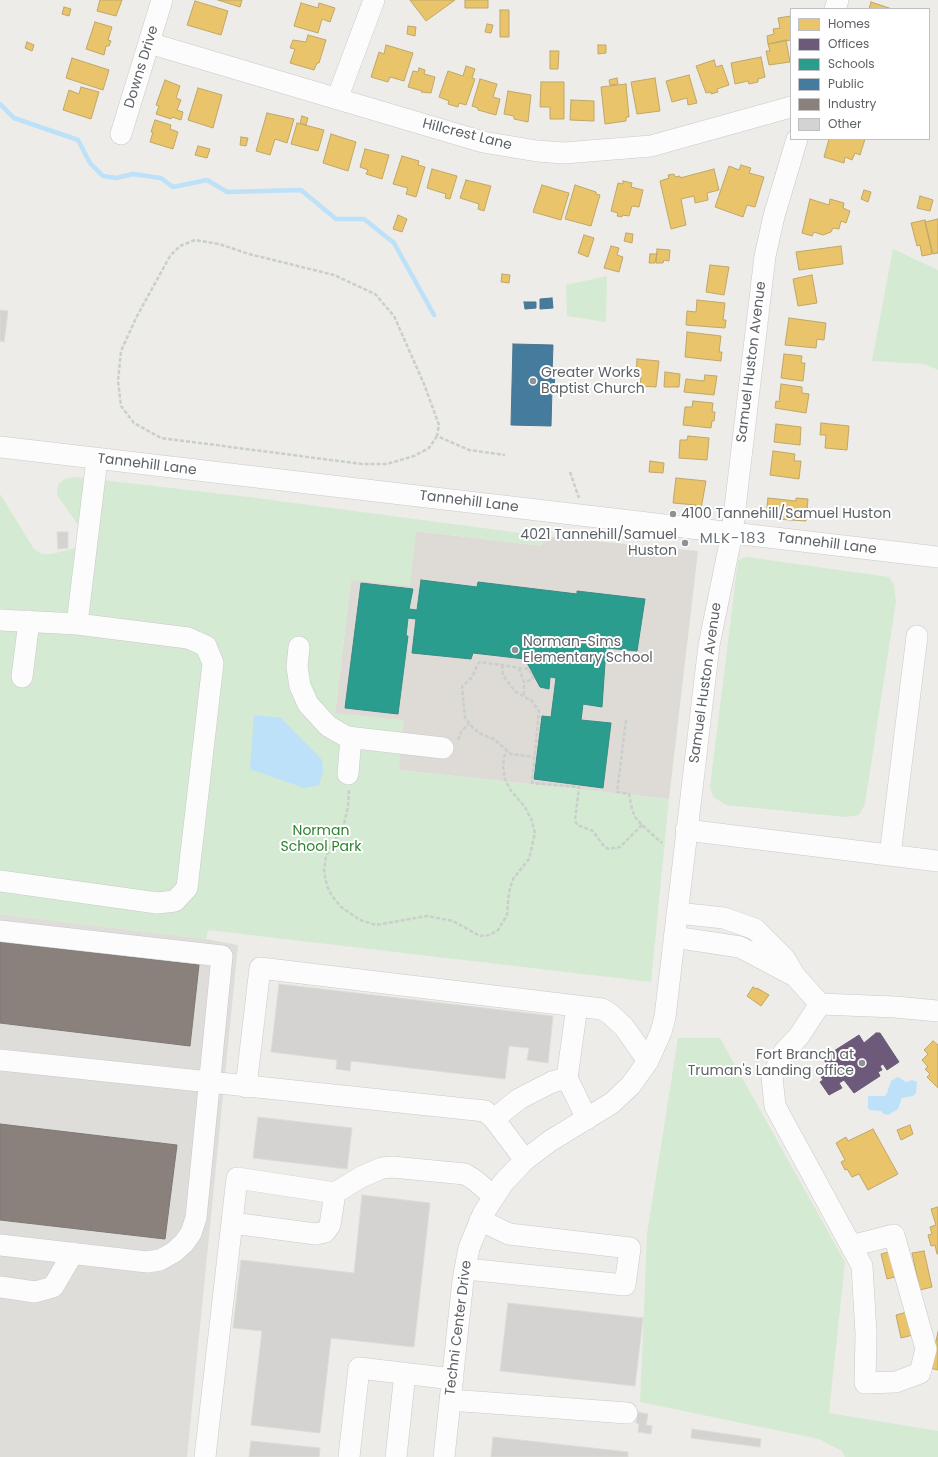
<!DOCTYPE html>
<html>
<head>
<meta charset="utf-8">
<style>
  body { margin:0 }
  #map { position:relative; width:938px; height:1457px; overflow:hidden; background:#edece8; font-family:Poppins,sans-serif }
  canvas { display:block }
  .legend { position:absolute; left:790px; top:8px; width:140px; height:132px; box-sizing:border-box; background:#fff; border:1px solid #bec0c2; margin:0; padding:5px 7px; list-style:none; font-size:12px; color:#5d6267 }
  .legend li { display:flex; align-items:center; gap:8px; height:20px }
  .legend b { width:20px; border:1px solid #bec0c2 }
</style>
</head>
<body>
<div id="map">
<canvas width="938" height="1457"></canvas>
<ul class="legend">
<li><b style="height:11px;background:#e9c46a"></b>Homes</li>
<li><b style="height:11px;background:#6d597a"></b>Offices</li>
<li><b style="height:11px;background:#2a9d8f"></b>Schools</li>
<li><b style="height:11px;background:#457b9d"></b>Public</li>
<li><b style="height:11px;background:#8a817c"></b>Industry</li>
<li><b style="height:11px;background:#d4d3d1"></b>Other</li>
</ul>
</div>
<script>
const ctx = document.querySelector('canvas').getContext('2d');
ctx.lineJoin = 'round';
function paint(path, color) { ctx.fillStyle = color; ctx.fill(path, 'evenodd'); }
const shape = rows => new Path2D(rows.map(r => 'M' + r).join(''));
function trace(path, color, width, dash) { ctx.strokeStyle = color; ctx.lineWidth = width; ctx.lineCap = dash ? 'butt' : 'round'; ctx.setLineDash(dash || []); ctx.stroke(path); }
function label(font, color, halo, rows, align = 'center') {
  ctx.font = font + ' Poppins,sans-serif'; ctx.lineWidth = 4; ctx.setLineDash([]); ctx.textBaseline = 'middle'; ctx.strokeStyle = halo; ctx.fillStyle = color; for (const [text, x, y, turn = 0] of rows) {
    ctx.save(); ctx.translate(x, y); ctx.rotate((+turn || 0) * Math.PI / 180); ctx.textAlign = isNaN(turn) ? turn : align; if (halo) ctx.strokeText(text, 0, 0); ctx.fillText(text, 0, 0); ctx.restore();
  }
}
const industrial = shape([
  [0,914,206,939,238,945,187,1457,0,1457]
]);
const education = shape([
  [416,531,542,546,543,536,698,551,669,799,399,770,335,713,351,580]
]);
const green = shape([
  [893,249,938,270,938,370,924,364,872,361],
  [607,276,606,322,567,316,566,285],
  [76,477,249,497,543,536,542,546,416,531,410,586,351,580,335,713,404,720,399,770,669,799,651,982,208,930,206,939,0,914,0,494,34,549,42,554,52,554,75,548,81,538,78,525,57,495,58,484,65,479],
  [747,557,889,577,894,584,896,601,865,804,859,815,846,817,726,805,713,797,710,787,738,560],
  [678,1038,720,1038,845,1262,829,1413,938,1431,938,1457,845,1457,842,1451,819,1439,640,1402,647,1234]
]);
const water = shape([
  [254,715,281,718,322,760,323,771,319,785,304,788,250,769],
  [898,1077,906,1082,912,1080,917,1082,916,1093,913,1096,902,1098,898,1109,888,1115,884,1114,881,1111,870,1110,868,1108,868,1096,885,1096,887,1093,891,1081]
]);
const homes = shape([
  [100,0,122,0,116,16,97,11,100,0],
  [218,0,242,0,240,7,218,0],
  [410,0,455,0,426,21,410,0],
  [465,0,488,0,488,8,465,8,465,0],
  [195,1,228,11,221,35,187,25,195,1],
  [871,2,892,9,866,9,869,9,871,2],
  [301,3,318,8,319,3,335,8,330,22,322,19,318,33,294,26,301,3],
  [64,7,71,9,69,16,62,14,64,7],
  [500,10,509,10,509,37,500,37,500,10],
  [791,16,791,40,768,44,767,36,774,34,773,29,780,28,778,18,791,16],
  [95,22,112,27,108,40,111,41,109,46,106,46,104,55,86,49,95,22],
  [487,24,493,25,491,33,485,32,487,24],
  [408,26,416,27,415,36,407,34,408,26],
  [308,35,326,40,319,63,317,63,314,70,290,63,295,49,290,48,293,40,306,42,308,35],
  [786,40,790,62,769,65,766,51,770,51,768,44,786,40],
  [27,42,34,45,32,51,25,48,27,42],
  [386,45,413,53,404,81,390,77,388,82,371,77,379,52,384,54,386,45],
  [598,45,606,45,606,53,598,54,598,45],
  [550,51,559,51,558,69,550,69,550,51],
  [761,57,765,77,758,79,758,82,749,84,748,81,735,84,731,63,761,57],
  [72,58,109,70,103,90,66,78,72,58],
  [714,60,716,67,722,65,729,85,717,89,718,92,711,94,711,92,706,93,696,66,714,60],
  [466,66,475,69,472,78,475,79,466,105,459,103,458,107,448,104,449,101,439,97,448,71,463,76,466,66],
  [419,68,425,70,424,74,435,77,431,93,421,92,422,91,408,87,413,71,418,72,419,68],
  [689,75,697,103,688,105,687,98,672,102,666,81,689,75],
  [617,78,618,84,610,85,609,80,617,78],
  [655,78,660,111,637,114,631,82,655,78],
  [480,79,497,84,493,97,500,99,496,115,478,110,478,108,472,106,480,79],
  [165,80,180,86,176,98,181,100,177,110,183,112,181,120,172,117,171,119,156,114,159,106,156,105,165,80],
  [541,82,564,82,564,119,550,119,550,107,540,107,541,82],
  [626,84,629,117,626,117,626,121,605,124,601,87,626,84],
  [81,87,99,92,91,119,63,110,69,90,79,94,81,87],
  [198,88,222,95,213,128,188,120,198,88],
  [508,91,531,95,528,122,514,119,514,116,504,114,508,91],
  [571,100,594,101,594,121,570,120,571,100],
  [267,113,294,119,287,143,275,139,270,155,256,151,267,113],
  [302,116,308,118,306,125,300,123,302,116],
  [155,120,171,125,170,129,178,132,173,149,150,142,153,132,151,132,155,120],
  [297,123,324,130,318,151,291,144,297,123],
  [331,134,356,142,348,171,323,163,331,134],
  [241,137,248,138,246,146,240,145,241,137],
  [829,139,865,139,860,155,855,153,852,160,845,157,844,163,824,157,829,139],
  [198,146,210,149,207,158,195,155,198,146],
  [365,149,389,155,382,179,366,174,368,170,360,167,365,149],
  [402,156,419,161,418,165,425,167,416,197,406,194,408,188,393,184,402,156],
  [741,165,751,168,749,173,764,177,755,207,747,205,743,217,715,207,729,166,739,170,741,165],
  [432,169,457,176,450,199,445,198,446,194,427,188,432,169],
  [714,169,719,190,707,193,708,200,695,203,694,196,681,199,686,225,671,229,660,181,669,178,668,175,674,174,675,177,680,176,680,178,714,169],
  [466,180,491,186,484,211,478,209,479,204,460,198,466,180],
  [623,181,632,183,631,187,643,190,639,207,632,206,629,216,622,215,622,217,617,216,618,213,611,211,618,183,623,184,623,181],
  [542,185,569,193,561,220,533,212,542,185],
  [575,185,596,192,596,194,600,195,591,226,565,219,575,185],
  [864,190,871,192,868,202,861,199,864,190],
  [920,196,933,200,930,211,917,208,920,196],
  [810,199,829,205,830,199,844,203,843,208,850,211,846,223,841,221,839,229,833,228,831,232,823,235,814,232,812,236,802,233,810,199],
  [398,215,407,219,402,232,393,229,398,215],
  [938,219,938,253,933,254,925,222,938,219],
  [925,220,932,254,922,256,920,245,917,246,911,223,925,220],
  [626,233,633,234,632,243,624,241,626,233],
  [584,235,594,238,588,257,578,253,584,235],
  [611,246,619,248,617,255,623,257,619,272,604,268,611,246],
  [841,246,843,264,799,270,796,252,841,246],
  [657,249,670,250,669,261,664,260,663,263,656,263,657,249],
  [650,254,657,254,655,263,649,263,650,254],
  [710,265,729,267,724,295,706,292,710,265],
  [502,274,510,275,509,283,501,282,502,274],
  [812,275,817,303,798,306,793,279,812,275],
  [697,300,725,303,723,320,726,320,725,328,686,325,687,311,696,312,697,300],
  [789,318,826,323,824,340,817,339,816,348,785,345,789,318],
  [687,332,721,336,719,352,722,352,721,361,685,357,687,332],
  [784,354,802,356,801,363,805,363,803,381,781,378,784,354],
  [637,359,659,361,656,387,640,386,641,377,636,376,637,359],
  [665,372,680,374,679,387,664,387,665,372],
  [705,375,717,376,714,395,684,392,686,379,704,381,705,375],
  [781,384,802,387,802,393,809,394,806,413,775,408,776,401,779,402,781,384],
  [693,401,713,403,712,412,715,412,714,421,712,421,711,428,683,425,685,407,692,407,693,401],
  [821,423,849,426,847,450,825,448,826,435,820,435,821,423],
  [776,424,801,427,800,445,774,442,776,424],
  [688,436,709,438,707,460,679,458,680,440,687,440,688,436],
  [773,451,795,454,794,461,801,461,799,479,770,475,773,451],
  [650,461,664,463,663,473,649,472,650,461],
  [676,478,706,481,701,509,695,508,696,505,673,503,676,478],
  [768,498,796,501,796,498,808,499,806,521,776,519,776,517,766,516,768,498],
  [753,987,756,989,757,988,769,995,761,1006,747,996,753,987],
  [933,1041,938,1045,938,1088,927,1077,930,1074,925,1069,928,1067,922,1060,928,1054,924,1050,933,1041],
  [910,1125,913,1134,901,1140,897,1130,910,1125],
  [873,1129,898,1174,868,1190,859,1174,852,1177,847,1169,845,1170,841,1162,845,1160,836,1143,846,1137,848,1141,873,1129],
  [938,1207,938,1254,937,1254,935,1245,931,1246,928,1235,932,1234,930,1227,936,1225,931,1209,938,1207],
  [893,1251,899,1276,887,1279,881,1254,893,1251],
  [924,1251,932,1287,920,1290,912,1253,924,1251],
  [907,1312,913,1335,901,1338,896,1315,907,1312],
  [938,1332,938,1370,930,1368,938,1332]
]);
const offices = shape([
  [876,1033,880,1033,899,1062,887,1070,883,1064,880,1066,882,1070,878,1072,880,1076,854,1093,844,1080,839,1083,842,1088,829,1095,820,1082,823,1080,818,1072,828,1066,823,1058,859,1035,864,1043,876,1033]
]);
const schools = shape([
  [421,580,477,587,478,582,577,594,577,591,645,599,637,651,606,648,602,707,583,704,581,720,611,723,603,788,534,779,542,716,551,717,556,678,550,677,549,689,540,687,525,659,473,653,471,659,412,653,416,619,408,618,406,636,408,636,398,714,345,708,361,583,413,589,409,609,417,610,421,580]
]);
const public = shape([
  [552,298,553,308,540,309,540,299,552,298],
  [524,302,536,302,536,308,525,309,524,302],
  [513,344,553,345,552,374,555,374,554,388,552,388,551,426,511,425,513,344]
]);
const industry = shape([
  [0,942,199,965,190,1046,0,1023,0,942],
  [0,1124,177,1145,165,1239,0,1220,0,1124]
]);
const stream = shape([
  [0,104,14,118,78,140,90,163,103,176,116,178,133,174,161,178,173,187,207,180,227,192,301,190,336,219,364,219,394,243,434,315]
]);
const building = shape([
  [0,310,8,311,4,342,0,341,0,310],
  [57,532,68,532,68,548,58,549,57,532],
  [279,984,553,1016,548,1063,527,1060,529,1048,509,1046,505,1079,351,1061,350,1071,336,1069,337,1060,271,1052,279,984],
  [258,1117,352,1128,347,1169,253,1158,258,1117],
  [362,1195,430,1203,414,1347,331,1338,320,1433,251,1425,262,1331,233,1328,241,1260,354,1273,362,1195],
  [508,1303,643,1318,635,1386,500,1371,508,1303],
  [638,1412,648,1414,646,1425,652,1426,651,1434,638,1432,639,1424,636,1423,638,1412],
  [692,1429,761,1439,760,1447,691,1438,692,1429],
  [493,1437,628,1452,628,1457,491,1457,493,1437],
  [251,1441,320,1448,319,1457,249,1457,251,1441]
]);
const path = shape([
  [437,436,429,448,414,456,387,464,362,464,161,438,134,423,121,406,118,381,121,351,136,318,170,256,180,246,195,240,219,244,249,254,334,275,375,294,394,316,424,384,439,425,437,436,469,450,505,455],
  [570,472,579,498],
  [502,665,503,675,510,685,516,692,532,701,539,711,532,783,579,787,575,820,577,825,593,831,603,845,608,849,620,847,642,825],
  [519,668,524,682,533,679,529,669,519,668,502,665,480,662,478,664,472,677,462,687,465,717,473,728,481,734,494,739,511,754,535,757],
  [524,695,524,682],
  [626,720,617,792,629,794,632,809,635,817,642,825,662,843],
  [458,740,462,730,469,724],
  [349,790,348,807,343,828,331,846,326,857,324,871,327,886,332,896,341,907,360,920,376,925,427,916,453,921,480,936,490,935,498,930,507,915,509,892,513,879,529,859,535,833,532,821,525,807,511,791,505,779,503,767,504,757,507,751]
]);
const minor = shape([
  [835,9,838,0],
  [149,43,483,142,537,151,564,153,651,146,791,107],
  [337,99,374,0],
  [121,134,162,0],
  [0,447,938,557],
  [0,620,77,624,188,638,206,646,213,663,187,888,175,901,157,903,0,881],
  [77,624,97,459],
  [299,647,297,667,300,686,308,704,328,726,347,737,443,748],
  [22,677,29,621],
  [348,774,351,737],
  [686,830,938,861],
  [890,855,917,636],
  [677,913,724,918,755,929,785,959,795,976,820,1004],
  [0,931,222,956,196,1218,191,1233,184,1243,174,1252,160,1260,147,1262,0,1245],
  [674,937,740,947,791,974],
  [577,1006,567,1078,587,1119],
  [0,1060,485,1111,494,1119,525,1160],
  [246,1087,260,968,602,1009,610,1014,624,1027,648,1061],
  [494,1119,519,1099,552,1082,567,1078],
  [232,1223,316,1234,325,1232,330,1225,335,1193],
  [851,1246,894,1235,926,1349,920,1373,896,1382,865,1383,866,1333,862,1266,775,1106,772,1077,784,1052,799,1036,820,1004,895,1007,938,1011],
  [466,1269,625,1285,630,1248,509,1234,480,1220],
  [0,1287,35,1292,53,1287,73,1253],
  [450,1400,627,1413],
  [205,1457,237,1178,335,1193,361,1177,382,1168,392,1167,465,1174,476,1181,493,1196],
  [349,1457,359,1368,453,1379],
  [396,1457,405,1373],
  [444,1457,463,1280,469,1248,483,1214,503,1183,525,1160,550,1141,612,1103,631,1085,648,1061,661,1032,665,1017,709,645,732,533,765,256,774,216,797,139]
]);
const markers = [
  [533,381,4,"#8f9294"],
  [673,514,4,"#8f9294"],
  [685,543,4,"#8f9294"],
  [515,650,4,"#8f9294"],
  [862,1063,4,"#8f9294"]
];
const streetNames = [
  ["Downs Drive",142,67,-73],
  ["Hillcrest Lane",467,135,14],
  ["Samuel Huston Avenue",752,362,-83],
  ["Tannehill Lane",147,465,7],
  ["Tannehill Lane",469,502,7],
  ["Tannehill Lane",827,544,7],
  ["Samuel Huston Avenue",706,683,-82],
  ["Techni Center Drive",459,1328,-83]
];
const poiNames = [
  ["Greater Works",541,373],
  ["Baptist Church",541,389],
  ["4100 Tannehill/Samuel Huston",681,514],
  ["4021 Tannehill/Samuel",677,535,"right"],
  ["Huston",677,551,"right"],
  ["Norman-Sims",523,642],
  ["Elementary School",523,658],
  ["Fort Branch at",854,1055,"right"],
  ["Truman's Landing office",854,1071,"right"]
];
const parkNames = [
  ["Norman",321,831],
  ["School Park",321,847]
];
const neighbourhoodNames = [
  ["MLK-183",733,539]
];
paint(industrial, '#deddd9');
paint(education, '#dedbd6');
paint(green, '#d5ead3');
paint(water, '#bce1f8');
paint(homes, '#e9c46a');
trace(homes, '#bfa769', 1);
paint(offices, '#6d597a');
trace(offices, '#685c74', 1);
paint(schools, '#2a9d8f');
trace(schools, '#398b83', 1);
paint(public, '#457b9d');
trace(public, '#4c748d', 1);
paint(industry, '#8a817c');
trace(industry, '#7c7876', 1);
trace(stream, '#bce1f8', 4.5);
paint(building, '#d4d3d1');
trace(building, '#dddbd7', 1);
trace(minor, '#c9c9c9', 22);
trace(path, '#c9cfcb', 2.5, [4, 2]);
trace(minor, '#fcfcfc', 21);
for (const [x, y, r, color] of markers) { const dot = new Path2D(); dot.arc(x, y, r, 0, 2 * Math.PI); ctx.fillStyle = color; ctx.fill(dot); trace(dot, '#fff', 1.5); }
label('14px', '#5d6267', '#fff', streetNames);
label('14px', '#5d6267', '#fff', poiNames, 'left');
label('14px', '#2f8330', '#fff', parkNames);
ctx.letterSpacing = '1px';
label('15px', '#6e7479', '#fff', neighbourhoodNames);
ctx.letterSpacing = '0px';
</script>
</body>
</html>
